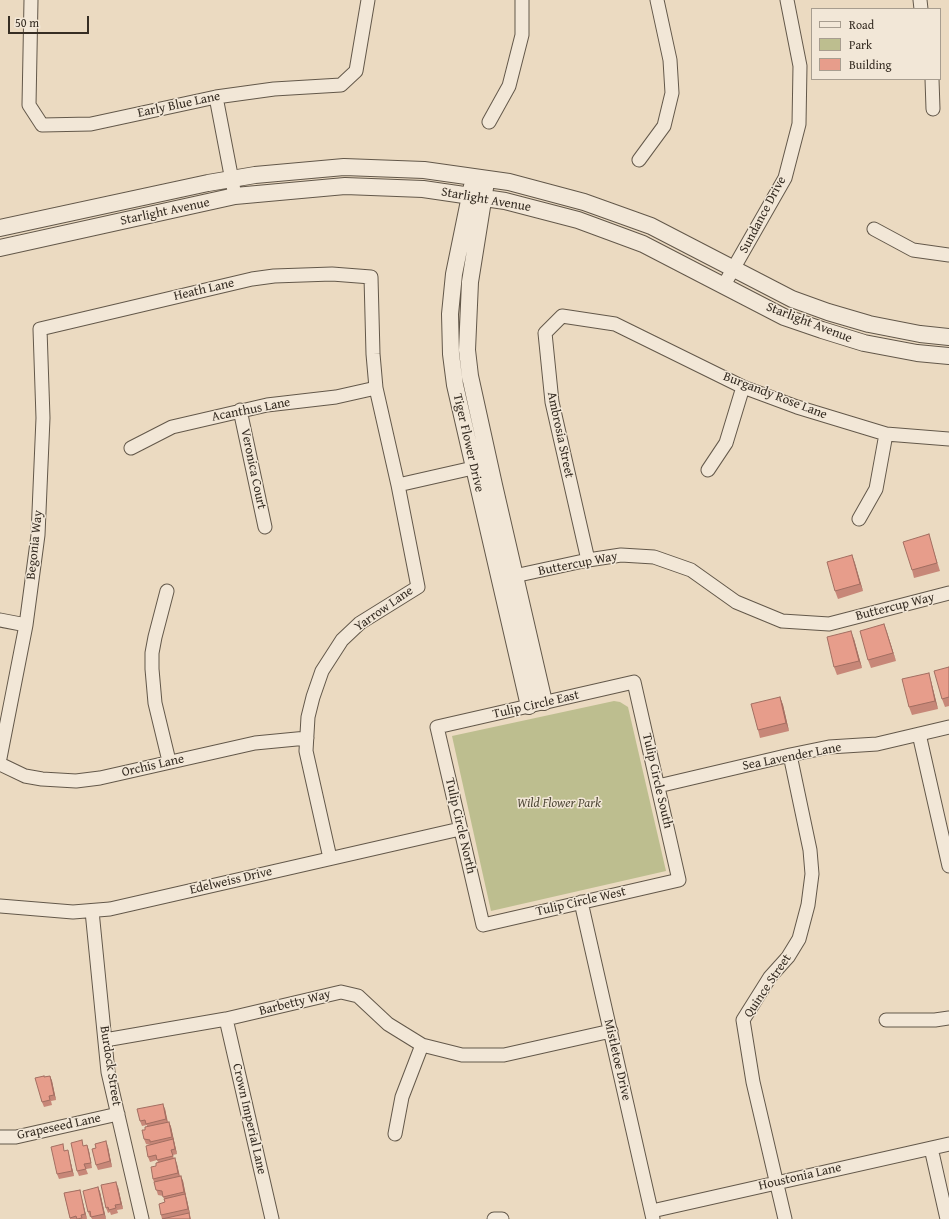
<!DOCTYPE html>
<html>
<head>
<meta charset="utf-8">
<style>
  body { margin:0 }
  #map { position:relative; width:949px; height:1219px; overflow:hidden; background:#ebdac1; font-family:"Gentium Book Plus",serif }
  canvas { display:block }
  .legend { position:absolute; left:811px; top:8px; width:130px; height:72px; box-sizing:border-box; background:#f2e7d7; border:1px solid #a79d8f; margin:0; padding:5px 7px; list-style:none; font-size:12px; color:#362d23 }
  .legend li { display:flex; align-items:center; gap:8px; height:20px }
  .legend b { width:20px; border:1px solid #a79d8f }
  .scale { position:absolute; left:8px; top:16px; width:81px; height:18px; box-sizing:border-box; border:2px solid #362d23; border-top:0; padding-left:5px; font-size:12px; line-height:14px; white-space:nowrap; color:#362d23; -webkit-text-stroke:3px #f2e7d7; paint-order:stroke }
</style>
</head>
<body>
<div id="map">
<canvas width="949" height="1219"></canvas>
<ul class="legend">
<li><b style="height:5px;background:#f2e7d7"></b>Road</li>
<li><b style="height:11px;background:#bdbe8f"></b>Park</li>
<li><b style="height:11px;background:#e79d8b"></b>Building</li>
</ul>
<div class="scale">50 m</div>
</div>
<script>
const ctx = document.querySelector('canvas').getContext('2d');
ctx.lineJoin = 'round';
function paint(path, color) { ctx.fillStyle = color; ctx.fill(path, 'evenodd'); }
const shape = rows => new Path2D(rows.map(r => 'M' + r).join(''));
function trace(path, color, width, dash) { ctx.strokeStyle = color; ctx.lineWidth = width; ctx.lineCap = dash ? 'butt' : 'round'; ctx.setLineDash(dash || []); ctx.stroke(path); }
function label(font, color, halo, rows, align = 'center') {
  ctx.font = font + ' "Gentium Book Plus",serif'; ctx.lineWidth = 3; ctx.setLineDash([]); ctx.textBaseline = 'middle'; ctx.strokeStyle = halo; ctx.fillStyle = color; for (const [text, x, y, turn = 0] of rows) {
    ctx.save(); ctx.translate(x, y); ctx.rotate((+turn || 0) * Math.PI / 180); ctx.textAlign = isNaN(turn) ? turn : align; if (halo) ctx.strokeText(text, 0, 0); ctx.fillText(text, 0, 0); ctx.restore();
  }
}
const green = shape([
  [614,701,620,702,628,707,666,871,491,911,452,736]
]);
const minor = shape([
  [31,0,29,105,42,125,91,124,216,97,274,89,341,85,356,71,368,0],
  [920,0,921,9],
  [932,79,933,109],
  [216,97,235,196],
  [489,122,509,86,522,35,522,0],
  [639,160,664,126,672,93,670,60,657,0],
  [874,229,913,250,949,255],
  [724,285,785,178,799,124,800,66,787,0],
  [240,410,265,527],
  [131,448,172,427,267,405,336,397,376,388],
  [708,470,726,443,743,387],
  [398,485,473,468],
  [859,519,876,489,886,434],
  [588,560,552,402,545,333,562,316,615,324,743,387,797,407,886,434,949,439],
  [505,578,588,560,621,555,654,557,691,570,736,602,782,621,829,624,949,593],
  [167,591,155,637,152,653,152,669,155,703,169,761],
  [0,620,26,625],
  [634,682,679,880,483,925,437,727,634,682],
  [919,734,949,866],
  [0,758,26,625,38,535,43,418,40,329,252,279,274,276,332,274,371,277,373,354,376,388,398,485,418,587,360,623,342,640,322,671,313,697,308,717,306,751,330,858],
  [0,764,25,776,42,779,76,781,100,778,255,743,307,738],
  [658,786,790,755,829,747,877,744,949,727],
  [581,902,653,1219],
  [0,906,73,912,110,909,460,829],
  [92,911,108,1072,142,1219],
  [226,1019,272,1219],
  [886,1020,935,1020,949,1018],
  [105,1040,226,1019,341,992,358,996,388,1024,422,1045,462,1055,504,1055,611,1031],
  [395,1134,402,1097,422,1045],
  [0,1137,16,1137,118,1114],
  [931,1148,947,1219],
  [652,1211,949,1144],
  [494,1219,502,1219],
  [785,1219,753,1082,743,1020,770,977,788,957,799,939,808,905,812,874,810,850,790,755]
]);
const tertiary = shape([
  [472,186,454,274,450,314,451,354,455,385,529,706],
  [485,188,470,282,467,350,470,376,494,485,544,702],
  [0,228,208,183,255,175,344,167,424,170,509,182,584,202,651,226,792,299,828,312,869,324,920,334,949,337],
  [0,248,235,196,345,186,423,189,505,201,578,220,643,244,784,317,822,330,864,343,917,353,949,356]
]);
const wall = shape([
  [931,542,940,571,914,578,912,570],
  [852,555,863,591,838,599,835,591],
  [884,624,896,661,871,668,868,660],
  [854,639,862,668,837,675,834,667],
  [949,667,949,706,945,707,942,699],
  [931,681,938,709,912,715,909,707],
  [780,697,783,705,789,731,760,738,758,730],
  [50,1076,52,1081,56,1100,51,1101,52,1105,44,1107,42,1102,44,1077],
  [165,1109,168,1122,169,1122,171,1127,177,1154,173,1155,174,1159,177,1164,180,1176,183,1181,190,1214,190,1215,191,1219,162,1219,161,1215,165,1202,163,1196,158,1195,153,1179,158,1162,157,1160,150,1162,148,1157,150,1145,146,1144,144,1139,145,1130,147,1127,147,1125,142,1126,140,1121],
  [87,1145,89,1151,92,1168,86,1169,88,1174,79,1176,77,1171,84,1146],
  [108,1147,112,1167,98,1170,96,1165],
  [65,1150,69,1155,74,1176,59,1179,57,1174],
  [98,1187,100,1192,106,1219,92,1219,91,1217,90,1217,88,1212],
  [118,1187,123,1209,117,1210,118,1213,111,1215,110,1212,108,1213,106,1208],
  [80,1190,81,1195,87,1219,70,1219,64,1193]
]);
const shadedWall = shape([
  [852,555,855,563,863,591,860,584],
  [884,624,887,632,896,661,893,653],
  [851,631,854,639,862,668,859,661],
  [929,673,938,709,935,701],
  [780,697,783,705,789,731,786,723],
  [50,1076,52,1081,56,1100,54,1095],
  [163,1104,165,1109,168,1125,166,1119],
  [169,1122,171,1127,177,1154,175,1149],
  [106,1141,108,1147,112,1167,110,1161],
  [87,1145,89,1151,92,1168,91,1163],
  [68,1150,69,1155,74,1176,72,1171],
  [175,1158,177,1164,180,1179,178,1173],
  [181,1176,183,1181,186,1197,184,1192],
  [116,1182,118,1187,123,1209,121,1204],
  [98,1187,100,1192,106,1219,104,1214],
  [80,1190,81,1195,87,1219,85,1214],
  [185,1194,187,1200,190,1214,188,1209]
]);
const building = shape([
  [929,534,937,563,912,570,903,542,929,534],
  [852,555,860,584,835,591,827,562,852,555],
  [884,624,893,653,868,660,860,631,884,624],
  [851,631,859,661,834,667,827,637,851,631],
  [949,667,949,697,942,699,934,671,949,667],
  [929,673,935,701,909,707,902,679,929,673],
  [780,697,786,723,758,730,751,704,780,697],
  [44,1076,44,1077,50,1076,54,1095,49,1096,50,1100,42,1102,35,1078,44,1076],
  [163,1104,166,1119,146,1124,145,1120,140,1121,137,1109,163,1104],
  [169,1122,172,1137,150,1142,150,1140,144,1139,142,1130,145,1130,145,1127,169,1122],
  [173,1139,175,1149,171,1150,173,1156,157,1160,156,1155,148,1157,146,1146,173,1139],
  [82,1140,83,1146,87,1145,91,1163,84,1164,86,1169,77,1171,71,1143,82,1140],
  [106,1141,110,1161,96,1165,92,1149,96,1148,95,1144,106,1141],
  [63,1144,64,1151,68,1150,72,1171,57,1174,51,1147,63,1144],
  [175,1158,178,1173,153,1179,151,1167,156,1166,156,1163,175,1158],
  [181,1176,184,1192,163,1197,162,1191,156,1190,154,1182,181,1176],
  [116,1182,121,1204,115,1205,116,1208,109,1210,108,1207,106,1208,101,1185,116,1182],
  [98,1187,104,1214,91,1217,90,1211,88,1212,83,1191,98,1187],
  [80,1190,85,1214,81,1215,82,1218,77,1219,76,1216,70,1218,64,1193,80,1190],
  [185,1194,188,1209,161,1215,159,1204,165,1202,164,1199,185,1194],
  [189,1213,190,1219,162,1219,189,1213]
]);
const streetNames = [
  ["Early Blue Lane",179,105,-12],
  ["Starlight Avenue",486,200,10],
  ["Starlight Avenue",165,212,-12],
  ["Sundance Drive",763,215,-62],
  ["Heath Lane",204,290,-13],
  ["Starlight Avenue",809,323,21],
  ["Burgandy Rose Lane",775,396,21],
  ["Acanthus Lane",251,410,-11],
  ["Ambrosia Street",560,435,78],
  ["Tiger Flower Drive",468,443,77],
  ["Veronica Court",253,469,78],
  ["Begonia Way",35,545,-84],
  ["Buttercup Way",578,564,-11],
  ["Buttercup Way",895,607,-14],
  ["Yarrow Lane",384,609,-35],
  ["Tulip Circle East",536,705,-13],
  ["Sea Lavender Lane",792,757,-11],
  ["Orchis Lane",153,766,-13],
  ["Tulip Circle South",657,781,77],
  ["Tulip Circle North",460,826,77],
  ["Edelweiss Drive",231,881,-13],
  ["Tulip Circle West",581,902,-13],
  ["Quince Street",768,986,-56],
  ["Barbetty Way",295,1003,-14],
  ["Mistletoe Drive",617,1060,77],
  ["Burdock Street",110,1066,81],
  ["Crown Imperial Lane",249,1119,77],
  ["Grapeseed Lane",59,1127,-12],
  ["Houstonia Lane",800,1177,-13]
];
const parkNames = [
  ["Wild Flower Park",559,804]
];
paint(green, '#bdbe8f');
trace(minor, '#63584a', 15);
trace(tertiary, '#63584a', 18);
trace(minor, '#f2e7d7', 13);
trace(tertiary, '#f2e7d7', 16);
paint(wall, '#c78778');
paint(shadedWall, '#a26e61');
paint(building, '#e79d8b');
trace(building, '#a26e61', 1);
label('13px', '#362d23', '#f2e7d7', streetNames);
label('italic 13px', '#514a39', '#f2e7d7', parkNames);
</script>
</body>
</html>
